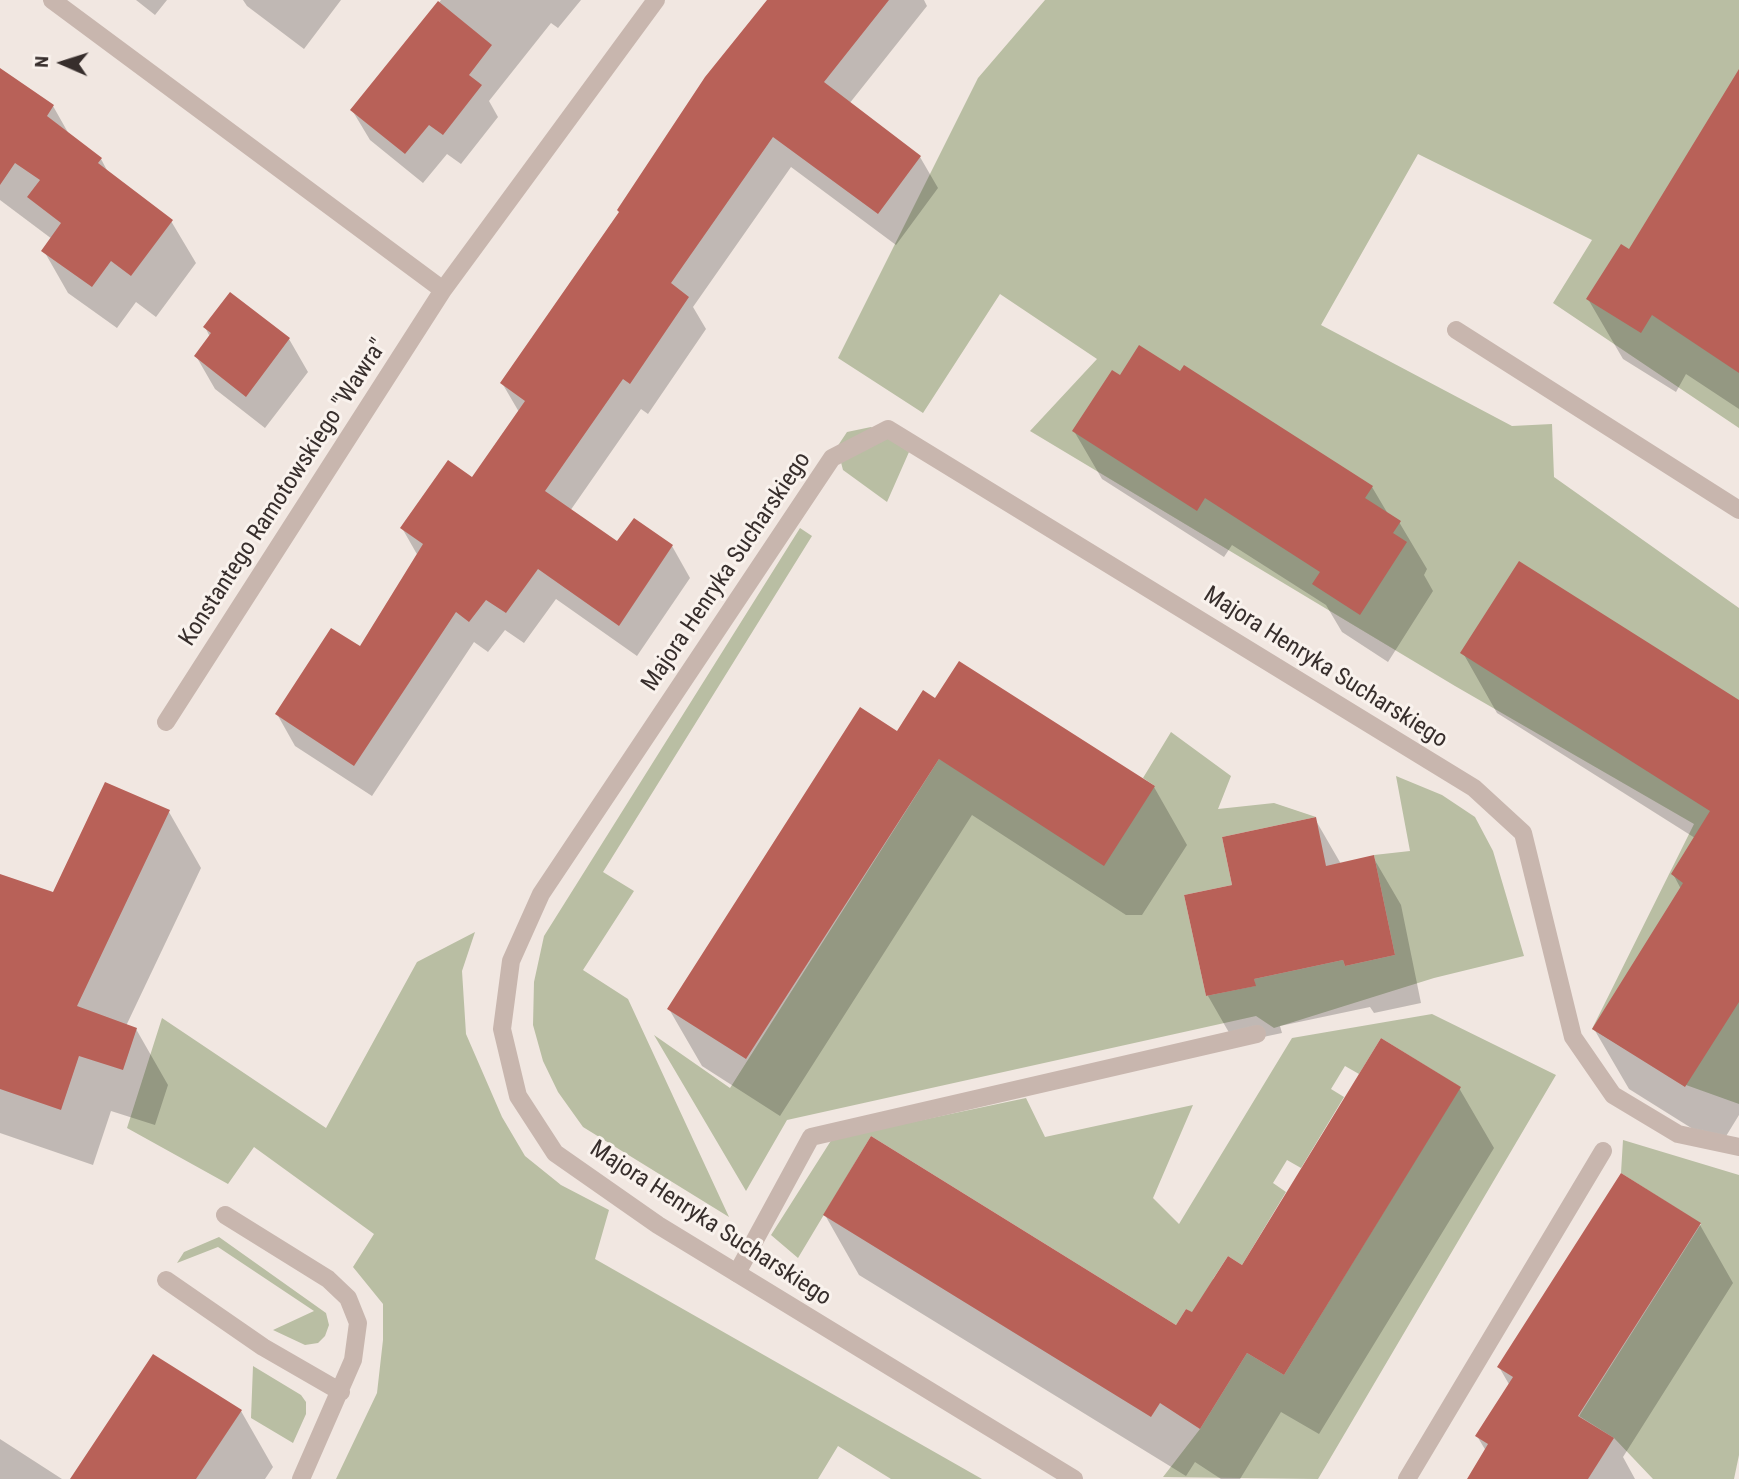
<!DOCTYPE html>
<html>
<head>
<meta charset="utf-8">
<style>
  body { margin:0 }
  #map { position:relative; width:1739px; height:1479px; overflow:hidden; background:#f1e7e1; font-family:"Roboto Condensed",sans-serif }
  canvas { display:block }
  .north { position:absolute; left:28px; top:28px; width:70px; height:70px; -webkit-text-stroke:5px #f9f2ed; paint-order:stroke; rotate:273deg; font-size:19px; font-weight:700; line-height:28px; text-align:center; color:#372e2c }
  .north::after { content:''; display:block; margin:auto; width:24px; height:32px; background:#372e2c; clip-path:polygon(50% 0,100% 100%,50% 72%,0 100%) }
</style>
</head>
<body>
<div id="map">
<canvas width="1739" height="1479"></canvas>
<div class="north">N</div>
</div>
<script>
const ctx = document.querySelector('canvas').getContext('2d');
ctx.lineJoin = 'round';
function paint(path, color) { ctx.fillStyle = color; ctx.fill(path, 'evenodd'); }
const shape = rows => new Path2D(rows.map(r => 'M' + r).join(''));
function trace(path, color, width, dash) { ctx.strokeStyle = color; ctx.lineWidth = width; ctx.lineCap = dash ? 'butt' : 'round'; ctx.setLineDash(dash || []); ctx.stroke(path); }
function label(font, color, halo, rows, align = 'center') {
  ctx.font = font + ' "Roboto Condensed",sans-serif'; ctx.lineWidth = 6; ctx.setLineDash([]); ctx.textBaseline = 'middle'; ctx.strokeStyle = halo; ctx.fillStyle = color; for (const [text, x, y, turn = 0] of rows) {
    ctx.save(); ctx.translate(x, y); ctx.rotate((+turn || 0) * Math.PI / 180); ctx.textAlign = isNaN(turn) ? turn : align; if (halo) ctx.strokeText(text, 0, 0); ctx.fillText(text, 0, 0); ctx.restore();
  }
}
const green = shape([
  [1045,0,1739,0,1739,428,1553,303,1592,240,1418,154,1321,325,1512,426,1552,424,1554,477,1739,608,1739,1104,1686,1085,1592,1029,1694,824,1455,686,1030,431,1097,359,1000,294,923,413,838,358,978,78],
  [871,427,909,452,887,502,843,470,837,447,847,432],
  [800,528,812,536,603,872,634,891,583,970,628,999,729,1217,583,1127,558,1092,543,1061,533,1025,534,982,544,936],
  [1171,732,1231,776,1218,809,1274,803,1316,817,1222,837,1232,885,1184,895,1206,996,1255,986,1254,979,1343,960,1345,966,1395,955,1374,855,1410,851,1396,776,1442,795,1475,817,1493,851,1524,956,1434,978,1274,1028,1256,1016,787,1120,746,1191,654,1035,730,1088,939,759,1155,786,1143,778],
  [475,932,462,971,466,1034,502,1117,525,1156,561,1185,609,1210,595,1259,982,1479,891,1479,838,1446,818,1479,336,1479,377,1393,383,1340,383,1304,353,1267,374,1234,254,1147,228,1184,127,1128,162,1018,326,1128,417,962],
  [1432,1014,1556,1075,1318,1479,1163,1477,1200,1429,1247,1353,1284,1375,1460,1087,1381,1038,1359,1074,1345,1066,1331,1089,1344,1097,1301,1168,1287,1160,1273,1183,1286,1192,1242,1265,1228,1256,1213,1279,1207,1322,1186,1309,1176,1325,871,1136,798,1258,771,1235,832,1139,1026,1098,1045,1137,1193,1105,1153,1198,1179,1224,1292,1038],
  [1623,1140,1739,1175,1739,1455,1734,1479,1653,1479,1614,1438,1579,1416,1701,1224,1621,1173],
  [219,1237,326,1313,329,1325,325,1336,318,1343,305,1345,273,1330,314,1311,218,1247,177,1263,184,1252],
  [253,1366,301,1395,306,1402,306,1414,293,1443,251,1418]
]);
const shadow = shape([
  [136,0,167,0,155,15],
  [243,0,341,0,304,49,247,6],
  [441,0,581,0,558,28,551,23,489,101,498,117,461,164,447,154,423,183,370,140,352,110],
  [769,0,924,0,927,6,849,104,920,157,938,188,896,245,791,167,693,307,706,329,648,414,641,409,570,511,618,544,634,520,672,546,690,578,637,656,556,599,524,643,505,630,488,652,474,642,372,796,295,746,277,714,360,648,418,556,402,528,472,480,519,412,502,383],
  [0,70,53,106,70,136,101,159,109,174,171,221,196,263,156,317,136,302,117,328,68,293,44,251,52,239,0,200],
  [1739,73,1739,409,1686,374,1676,392,1623,359,1588,299,1629,252],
  [205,327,289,339,308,372,265,428,215,389,196,356,210,337],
  [1074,431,1372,487,1388,514,1399,522,1427,569,1424,575,1433,591,1388,662,1342,632,1326,605,1232,545,1224,557,1102,479],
  [1463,653,1739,701,1739,1115,1720,1146,1629,1089,1594,1029,1681,889,1673,874,1695,838,1497,713],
  [935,701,1154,787,1187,845,1142,915,1126,915,972,815,780,1116,702,1066,669,1009,898,733],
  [169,812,201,868,126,1026,136,1029,168,1085,155,1125,111,1111,93,1165,0,1133,0,876,54,894],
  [1315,819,1341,864,1373,857,1401,905,1421,1003,1374,1013,1370,1007,1280,1026,1282,1033,1235,1043,1208,996,1186,897,1234,887],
  [1459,1088,1494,1148,1319,1434,1281,1412,1240,1479,1221,1479,1195,1462,1186,1476,859,1275,825,1215,1177,1327,1243,1267],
  [1700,1225,1733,1283,1623,1457,1635,1479,1469,1479,1486,1451,1477,1436,1510,1386,1499,1367],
  [241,1411,273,1467,265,1479,72,1479],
  [0,1439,62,1479,0,1479]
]);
const building = shape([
  [767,0,889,0,824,82,921,156,878,214,773,137,671,283,689,297,630,384,623,379,545,491,617,541,634,518,673,545,619,626,538,569,506,613,486,600,469,622,456,612,354,766,275,714,331,628,360,646,423,544,400,528,448,460,472,477,525,401,500,383,619,212,617,210,705,77],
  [438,1,492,45,469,75,482,85,443,135,429,125,405,154,350,110],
  [0,68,54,105,47,116,102,158,98,163,173,220,131,276,111,261,92,287,41,251,61,223,27,197,40,180,15,163,0,185],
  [1739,69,1739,373,1652,315,1641,333,1586,299,1621,244,1629,249],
  [230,292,290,338,246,397,194,356,211,333,203,327],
  [1139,345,1180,371,1184,365,1373,486,1365,498,1401,521,1393,533,1407,542,1360,615,1312,584,1320,572,1205,498,1197,511,1072,431,1112,370,1120,375],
  [1519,561,1739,700,1739,1002,1685,1087,1592,1029,1683,883,1671,874,1710,811,1460,653],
  [959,661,1155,786,1104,866,939,759,746,1059,667,1009,860,707,897,731,923,690,935,698],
  [105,782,170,810,77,1006,137,1028,123,1070,79,1056,61,1110,0,1089,0,874,53,892],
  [1316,817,1326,866,1374,855,1395,955,1345,966,1343,960,1254,979,1256,986,1206,996,1184,895,1232,885,1222,837],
  [1381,1038,1461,1087,1284,1375,1247,1353,1200,1429,1160,1403,1151,1417,823,1215,871,1136,1176,1325,1186,1309,1192,1312,1228,1256,1242,1265],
  [1621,1173,1701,1223,1578,1416,1614,1438,1588,1479,1467,1479,1488,1444,1475,1436,1513,1377,1497,1367],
  [153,1354,242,1410,196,1479,70,1479]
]);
const service = shape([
  [225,1215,328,1279,348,1298,358,1323,353,1360,301,1479],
  [737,1273,811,1137,1257,1034],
  [166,1280,263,1347,341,1392],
  [1407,1479,1603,1151]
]);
const minor = shape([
  [52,0,443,290],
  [1456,330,1739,510],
  [166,722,443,290,656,0],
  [1074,1479,658,1225,555,1153,518,1096,502,1029,511,961,541,894,832,458,888,429,1474,788,1523,833,1573,1037,1613,1095,1678,1134,1739,1147]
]);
const streetNames = [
  ["Konstantego Ramotowskiego \"Wawra\"",284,493,-57],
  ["Majora Henryka Sucharskiego",727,572,-56],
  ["Majora Henryka Sucharskiego",1325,668,32],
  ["Majora Henryka Sucharskiego",710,1224,33]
];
paint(green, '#b9bea3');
paint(shadow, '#0003');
paint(building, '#b86158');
trace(service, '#c8b6ae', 18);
trace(minor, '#c8b6ae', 18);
label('24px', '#372e2c', '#f9f2ed', streetNames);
</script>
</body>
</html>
